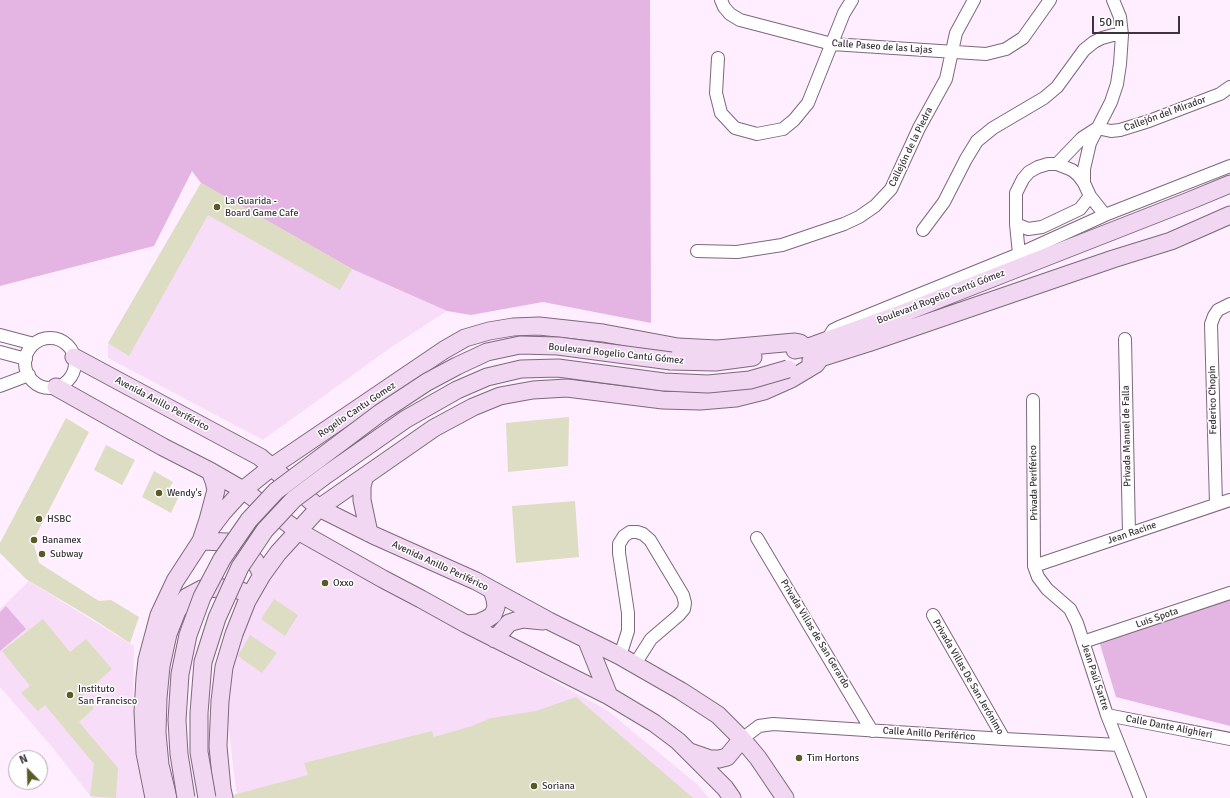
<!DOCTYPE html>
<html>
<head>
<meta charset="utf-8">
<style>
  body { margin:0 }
  #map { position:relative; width:1230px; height:798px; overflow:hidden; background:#fef; font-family:Signika,sans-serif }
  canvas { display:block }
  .north { position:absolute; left:8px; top:750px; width:40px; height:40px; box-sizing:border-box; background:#fff; border:1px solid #b1aeb1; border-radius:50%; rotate:337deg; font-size:11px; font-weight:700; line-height:16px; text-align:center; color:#3c343c }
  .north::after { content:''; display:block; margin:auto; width:14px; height:18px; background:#5a5a26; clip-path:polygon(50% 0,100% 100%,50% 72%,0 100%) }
  .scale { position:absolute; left:1092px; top:16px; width:88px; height:18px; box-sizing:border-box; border:2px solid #3c343c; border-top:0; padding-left:5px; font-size:12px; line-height:14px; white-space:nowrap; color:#3c343c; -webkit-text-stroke:3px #fff; paint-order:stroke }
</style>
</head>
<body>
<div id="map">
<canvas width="1230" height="798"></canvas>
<div class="north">N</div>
<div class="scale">50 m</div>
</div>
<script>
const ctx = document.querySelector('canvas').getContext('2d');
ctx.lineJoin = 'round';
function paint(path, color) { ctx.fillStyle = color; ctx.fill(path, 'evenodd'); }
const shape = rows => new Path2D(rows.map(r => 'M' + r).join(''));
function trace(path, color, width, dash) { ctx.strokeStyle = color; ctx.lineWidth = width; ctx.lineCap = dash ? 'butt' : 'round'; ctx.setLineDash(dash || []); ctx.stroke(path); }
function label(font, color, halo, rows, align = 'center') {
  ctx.font = font + ' Signika,sans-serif'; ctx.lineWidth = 3; ctx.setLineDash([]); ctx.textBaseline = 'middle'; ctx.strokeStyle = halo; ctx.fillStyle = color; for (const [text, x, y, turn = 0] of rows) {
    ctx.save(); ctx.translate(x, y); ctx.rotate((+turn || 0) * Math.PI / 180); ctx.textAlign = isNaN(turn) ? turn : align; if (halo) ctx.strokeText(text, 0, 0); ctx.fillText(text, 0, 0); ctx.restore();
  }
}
const built = shape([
  [201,183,352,269,447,311,390,348,263,440,108,358,108,343],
  [299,543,607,710,697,784,709,798,238,798,236,790,227,715,232,666,246,622,268,580],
  [29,581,134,646,133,703,141,785,145,798,92,798,52,747,0,687,0,609]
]);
const green = shape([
  [0,0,650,0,651,323,543,302,471,315,447,311,352,269,201,183,192,171,154,246,0,286],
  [1230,596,1230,726,1116,697,1099,641],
  [6,606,26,629,0,651,0,612]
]);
const building = shape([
  [201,183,352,269,340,290,208,215,129,356,108,343],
  [569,417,568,466,508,472,506,423],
  [66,418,89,432,33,541,39,563,99,601,111,600,139,617,130,643,90,617,26,579,0,553,0,543],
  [106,445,135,460,122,485,94,470],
  [154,471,173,482,168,490,179,496,171,513,142,497],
  [575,501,579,557,516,563,512,506],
  [274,599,298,615,285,636,261,619],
  [43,619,70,652,86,639,112,669,83,695,94,708,79,722,118,768,116,798,90,796,94,764,45,705,38,711,21,693,30,686,2,651],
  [250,635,277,653,262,673,238,656],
  [576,697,693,798,234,798,233,795,308,775,304,763,432,731,434,737,472,726,491,718,536,711]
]);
const street = shape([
  [721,0,724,7,730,14,740,20,832,44,986,54,1006,49,1023,38,1050,0],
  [718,58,716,93,721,113,735,128,757,134,783,129,794,120,808,103,844,13,852,0],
  [1097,128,1111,131,1120,130,1149,121,1220,94,1230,87],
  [1057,164,1082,138,1096,129],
  [1084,183,1084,169,1090,143,1111,102,1117,84,1120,64,1122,35,1120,17,1113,0],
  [1016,224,1028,229,1042,227,1080,209,1090,196],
  [923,230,944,202,966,159,977,141,993,128,1044,98,1057,87,1084,50,1094,42,1102,38,1113,35,1122,35],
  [697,251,737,252,782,245,844,224,859,217,875,206,891,189,919,128,946,79,956,33,974,0],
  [1019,254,1016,224,1016,193,1023,179,1029,172,1038,167,1048,164,1057,164,1072,170,1078,175,1084,183,1090,196,1105,215],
  [0,335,34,344],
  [829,338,830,335,833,330,839,327,1019,254,1105,215,1230,166],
  '25 363a25 25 0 1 1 50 0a25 25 0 1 1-50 0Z',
  [1125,339,1129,534],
  [0,352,26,359],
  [0,386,29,375],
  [1033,400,1034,566,1038,577,1047,589,1070,609,1077,623,1107,715,1140,798],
  [1216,504,1211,324,1214,316,1218,310,1230,304],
  [757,538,872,731],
  [1034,566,1230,500],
  [933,615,1004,739],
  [1083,642,1230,593],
  [620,656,628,631,628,613,619,553,619,544,624,536,630,532,637,532,643,534,650,540,683,595,685,603,684,609,679,615,651,639,635,664],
  [1107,715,1230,739],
  [742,739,759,726,773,724,1004,739,1119,745]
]);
const secondary = shape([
  [795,350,806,348,906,312,1189,201,1230,184],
  [74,357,260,457,319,508,373,535,476,581,549,621,620,656,681,691,718,715,742,739,758,758,785,798],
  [671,361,715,362,753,357],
  [811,361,868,343,1113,259,1171,241,1230,215],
  [56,387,163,447,210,471,243,490,298,531,383,579,421,599,466,624,609,696,654,723,678,741,725,788,732,798],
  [210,471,214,481,216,490,208,520,201,541,227,542,237,545,245,551,255,561,262,575],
  [365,476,362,486,362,500,369,533],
  [466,624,478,623,487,619,493,615,496,607,495,599,492,590],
  [495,639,509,623,515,621,523,619,543,621],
  [587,641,609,696],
  [690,752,710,759,719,759,727,757,742,739],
  [154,798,145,753,143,711,145,678,147,660,159,615,175,581,201,541,223,512,243,490,273,466,444,350,465,338,489,331,513,327,539,326,603,333,678,347,717,349,795,342,800,343,806,348],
  [168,798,160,765,157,733,158,698,161,666,168,634,177,611,187,597,202,589,224,588,235,589,244,592],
  [224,798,222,789,218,746,220,701,224,667,234,634,247,601,262,575,278,553,319,508,434,428,473,407,500,396,533,390,567,388,663,400,700,401,736,398,764,391,791,379,816,364,821,357]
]);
const secondaryBridge = shape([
  [186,798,179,754,177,720,180,674,188,635,202,597,222,559,249,520,276,491,380,413,427,382,457,366,487,352,520,345,558,346,671,361],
  [207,798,199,752,199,713,203,662,217,618,240,567,265,530,294,499,326,475,406,419,457,390,487,377,521,369,558,368,664,382,708,384,750,380,788,369]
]);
const markers = [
  [217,207,4,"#5a5a26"],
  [159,493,4,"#5a5a26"],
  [39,519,4,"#5a5a26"],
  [34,540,4,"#5a5a26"],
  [42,554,4,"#5a5a26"],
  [325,583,4,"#5a5a26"],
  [70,695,4,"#5a5a26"],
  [799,758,4,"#5a5a26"],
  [534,786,4,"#5a5a26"]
];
const streetNames = [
  ["Calle Paseo de las Lajas",882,47,4],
  ["Callejón del Mirador",1165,114,-20],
  ["Callejón de la Piedra",911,147,-64],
  ["Boulevard Rogelio Cantú Gómez",941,297,-21],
  ["Boulevard Rogelio Cantú Gómez",616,354,6],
  ["Federico Chopin",1213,400,-91],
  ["Avenida Anillo Periférico",162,404,28],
  ["Rogelio Cantu Gomez",357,410,-34],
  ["Privada Manuel de Falla",1127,436,-91],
  ["Privada Periférico",1034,483,-91],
  ["Jean Racine",1132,533,-19],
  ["Avenida Anillo Periférico",440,566,25],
  ["Luis Spota",1157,618,-19],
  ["Privada Villas de San Gerardo",815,634,59],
  ["Privada Villas De San Jerónimo",968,677,60],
  ["Jean Paúl Sartre",1095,677,72],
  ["Calle Dante Alighieri",1169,727,11],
  ["Calle Anillo Periférico",929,734,4]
];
const poiNames = [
  ["La Guarida -",225,201],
  ["Board Game Cafe",225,213],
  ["Wendy's",167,493],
  ["HSBC",47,519],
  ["Banamex",42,540],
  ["Subway",50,554],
  ["Oxxo",333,583],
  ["Instituto",78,689],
  ["San Francisco",78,701],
  ["Tim Hortons",807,758],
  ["Soriana",542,786]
];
paint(built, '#f8ddf8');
paint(green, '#e4b5e3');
paint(building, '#dcddc2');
trace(street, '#7c697b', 14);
trace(secondary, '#7c697b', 19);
trace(street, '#fff', 12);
trace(secondary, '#f2d7f3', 17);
trace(secondaryBridge, '#7c697b', 19, []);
trace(secondaryBridge, '#f2d7f3', 17);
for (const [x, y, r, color] of markers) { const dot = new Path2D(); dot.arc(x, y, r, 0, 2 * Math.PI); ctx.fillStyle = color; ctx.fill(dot); trace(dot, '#fff', 1.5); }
label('10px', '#3c343c', '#fff', streetNames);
label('10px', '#3c343c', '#fff', poiNames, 'left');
</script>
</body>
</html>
